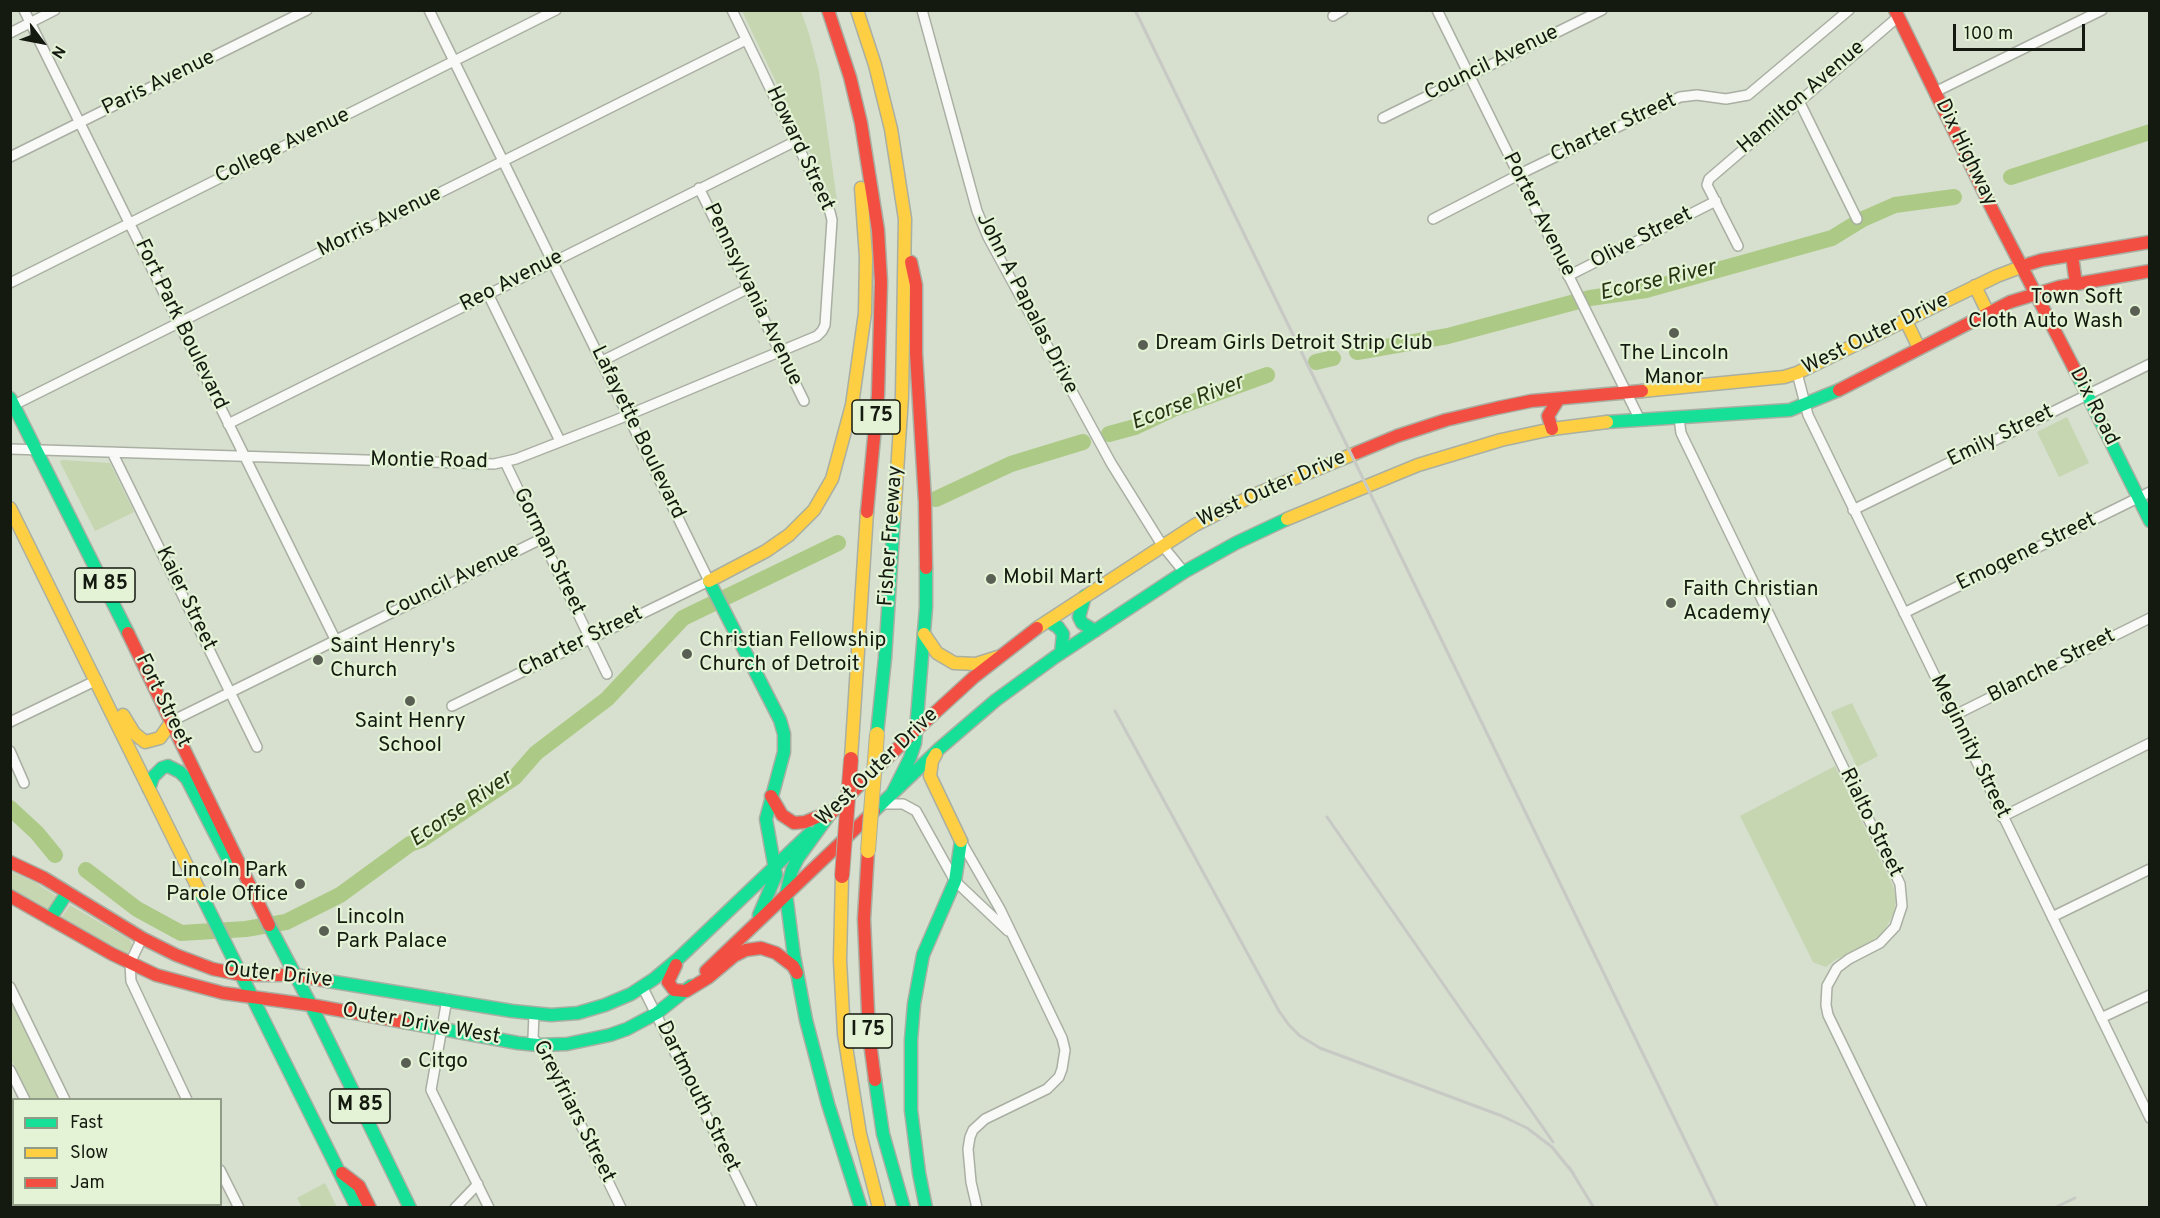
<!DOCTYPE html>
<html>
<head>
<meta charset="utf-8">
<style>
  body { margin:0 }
  #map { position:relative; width:2160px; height:1218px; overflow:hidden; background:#d7dfcf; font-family:Overpass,sans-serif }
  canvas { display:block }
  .frame { position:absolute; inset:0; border:12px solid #151a10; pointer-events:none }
  .legend { position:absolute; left:12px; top:1098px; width:210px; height:108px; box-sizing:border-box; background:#e4f3d6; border:2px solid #919c87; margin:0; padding:8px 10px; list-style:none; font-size:18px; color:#151a10 }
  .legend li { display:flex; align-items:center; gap:12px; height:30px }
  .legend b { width:30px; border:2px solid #919c87 }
  .north { position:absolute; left:12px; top:12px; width:60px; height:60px; -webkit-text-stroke:4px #e4f3d6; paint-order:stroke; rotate:122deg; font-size:16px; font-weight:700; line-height:24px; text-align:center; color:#151a10 }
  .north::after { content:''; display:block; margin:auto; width:21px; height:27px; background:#151a10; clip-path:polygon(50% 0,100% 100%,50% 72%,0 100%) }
  .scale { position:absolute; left:1953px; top:24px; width:132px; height:27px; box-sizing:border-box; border:3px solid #151a10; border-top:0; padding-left:8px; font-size:18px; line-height:21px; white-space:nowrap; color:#151a10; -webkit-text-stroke:4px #e4f3d6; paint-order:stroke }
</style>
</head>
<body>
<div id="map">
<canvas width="2160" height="1218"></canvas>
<div class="frame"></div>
<ul class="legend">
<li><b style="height:8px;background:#16e098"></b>Fast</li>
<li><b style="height:8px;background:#ffcf43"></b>Slow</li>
<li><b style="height:8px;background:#f24e42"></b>Jam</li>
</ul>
<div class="north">N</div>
<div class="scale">100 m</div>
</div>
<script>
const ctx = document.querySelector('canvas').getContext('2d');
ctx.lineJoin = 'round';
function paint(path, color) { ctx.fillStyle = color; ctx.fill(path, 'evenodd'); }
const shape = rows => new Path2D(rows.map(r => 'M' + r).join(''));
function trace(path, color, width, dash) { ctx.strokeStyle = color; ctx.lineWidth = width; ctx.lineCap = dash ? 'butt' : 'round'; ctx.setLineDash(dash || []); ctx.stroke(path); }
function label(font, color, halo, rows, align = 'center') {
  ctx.font = font + ' Overpass,sans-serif'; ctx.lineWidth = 4.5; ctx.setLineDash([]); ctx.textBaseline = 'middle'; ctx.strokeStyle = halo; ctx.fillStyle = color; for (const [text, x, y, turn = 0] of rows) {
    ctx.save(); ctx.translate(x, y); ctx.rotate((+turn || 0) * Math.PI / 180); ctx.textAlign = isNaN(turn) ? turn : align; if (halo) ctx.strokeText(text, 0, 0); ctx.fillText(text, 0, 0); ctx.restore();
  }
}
const green = shape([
  [742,11,801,11,809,34,819,72,837,201,833,201],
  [2067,417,2089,463,2059,477,2037,432],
  [62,460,110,463,134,512,95,531,60,462],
  [1852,703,1878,756,1857,767,1831,712],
  [1835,766,1893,886,1896,899,1894,913,1883,933,1872,941,1835,960,1826,967,1813,962,1740,816],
  [10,871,36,883,56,896,57,899,50,911,47,911,11,891],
  [70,905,130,940,132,945,127,954,122,954,61,918],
  [10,997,61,1099,30,1099,11,1059],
  [325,1183,337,1207,302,1207,297,1198]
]);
const river = shape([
  [2011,177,2150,132],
  [1357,352,1448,336,1590,298,1646,290,1832,238,1863,219,1895,205,1954,197],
  [1316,362,1333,358],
  [1109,434,1135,427,1173,409,1267,375],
  [936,499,1011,464,1083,442],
  [10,808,37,833,55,855],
  [86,870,137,909,181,933,246,929,286,922,340,895,410,844,421,840,515,777,536,753,607,699,683,618,838,543]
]);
const street = shape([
  [24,10,335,639],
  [429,10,709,581,452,706],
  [922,10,977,211,988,237,1111,463,1162,545,1184,572],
  [1437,10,1640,420],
  [1333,16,1343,10],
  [10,33,55,10],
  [1935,92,2102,10],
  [1799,101,1857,219],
  [1383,118,1602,10],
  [10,157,307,10],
  [699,188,804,401],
  [1433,219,1528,170,1680,97,1697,95,1726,99,1748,95,1849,10],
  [1738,246,1707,185,1709,179,1898,17],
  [1568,276,1716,201],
  [10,283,556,10],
  [488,294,560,441],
  [602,361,749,288],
  [1797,373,1808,415,2150,1118],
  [14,405,746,40],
  [1679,418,1681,433,1900,884,1902,906,1895,927,1880,943,1849,959,1837,968,1827,986,1826,1005,1828,1015,1922,1208],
  [228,424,796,141],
  [10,449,494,464,516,459,616,420,817,336,822,331,825,325,832,220,830,212,732,10],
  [112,452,257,747],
  [505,462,607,674],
  [1853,510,2150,364],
  [1904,613,2150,492],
  [1953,716,2150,618],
  [172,721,541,539],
  [10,722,97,680],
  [10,751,24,783],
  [881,804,903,804,916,811,955,881,1008,931],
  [2002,817,2150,743],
  [962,843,1000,909,1062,1038,1065,1050,1062,1069,1059,1077,1047,1089,985,1119,973,1130,970,1137,968,1149,971,1182,977,1208],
  [2052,917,2150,869],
  [142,938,130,963,131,981,187,1100],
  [642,986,752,1208],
  [10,987,65,1100],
  [447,999,431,1090,489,1208],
  [534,1014,533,1038,548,1057,621,1208],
  [2101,1018,2150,995],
  [10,1070,25,1100],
  [220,1170,239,1208],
  [76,1204,78,1208],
  [117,1204,118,1208],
  [455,1208,478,1184]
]);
const fast = shape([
  [2077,374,2150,521],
  [10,398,128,633],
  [1607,422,1790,410,1839,390],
  [709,581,780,720,784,734,784,752,766,819,776,875,759,915],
  [1085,596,1079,617,1082,623,1095,631],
  [1048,621,1058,627,1063,634,1061,653],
  [877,734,885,658,894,518],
  [149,789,153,777,162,768,168,766,180,772,187,779,228,859,243,866],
  [893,792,910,758,915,743,926,607,926,568],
  [832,811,798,858,792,870,786,894,794,956,806,1020,828,1104,861,1208],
  [874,811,940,748,996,700,1055,657,1184,572,1236,543,1287,519],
  [200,892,357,1208],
  [50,919,67,893],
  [269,925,311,1005,410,1208],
  [328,981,512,1011,551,1015,578,1013,605,1005,631,994,654,979,679,958,810,833],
  [404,1022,518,1043,538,1045,567,1044,610,1035,627,1029,657,1013,691,986],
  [875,1080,883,1134,904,1208],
  [926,1208,919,1173,911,1110,911,1040,914,1004,923,955,955,881,961,841]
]);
const slow = shape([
  [857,10,875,65,891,129,905,219,902,396,894,518],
  [1975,286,1988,313],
  [1906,321,1919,348],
  [1642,391,1784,377,1797,373,1997,276,2029,264],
  [10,508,200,892],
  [1287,519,1418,465,1501,440,1552,429,1607,422],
  [709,581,766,551,789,535,814,510,832,479,852,405,865,313,866,257,861,188],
  [1037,628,1195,525,1254,495,1356,453],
  [924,634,937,653,954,663,976,664,998,657],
  [123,715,134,733,145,742,160,738,172,721],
  [936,754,932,761,930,776,961,841],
  [851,759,867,512],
  [842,876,840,960,844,1034,860,1134,879,1208]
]);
const jam = shape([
  [828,10,850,77,861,123,878,230,881,282,878,395,867,512],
  [1895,10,1993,211,2077,374],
  [2072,255,2076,284],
  [911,262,916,285,916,353,925,502,926,568],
  [2029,264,2042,260,2150,242],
  [1839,390,2010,302,2059,287,2150,271],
  [1552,429,1548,416,1558,400],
  [1356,453,1397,436,1446,420,1497,408,1531,401,1642,391],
  [128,633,269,925],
  [771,796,782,815,794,823,805,822,832,811],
  [827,817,916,730,974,677,1037,628],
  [868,851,864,919,869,1035,875,1080],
  [10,862,44,878,142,938,176,955,213,969,242,975,295,975,328,981],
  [10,896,112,954,156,975,223,993,311,1005,404,1022],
  [676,965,668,982,674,990,686,991],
  [706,971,874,811],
  [686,991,709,977,734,956,746,950,761,948,776,953,793,966,797,973],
  [342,1173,359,1186,370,1208]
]);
const rail = shape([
  [1135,10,1718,1208],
  [1115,711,1279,1011,1289,1025,1300,1036,1320,1048,1502,1116,1527,1128,1552,1147,1573,1173],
  [1327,817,1553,1142],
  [1569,1167,1594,1208],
  [2054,1208,2075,1198]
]);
const slowBridge = shape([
  [868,851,877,734]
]);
const jamBridge = shape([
  [842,876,851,759]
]);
const markers = [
  [2135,311,6,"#595f53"],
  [1674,333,6,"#595f53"],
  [1143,345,6,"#595f53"],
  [991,579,6,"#595f53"],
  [1671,603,6,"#595f53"],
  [687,654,6,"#595f53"],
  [318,660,6,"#595f53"],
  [410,701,6,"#595f53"],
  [300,884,6,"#595f53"],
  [324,931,6,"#595f53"],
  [406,1063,6,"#595f53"]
];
const shields = [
  [876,417,48],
  [105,585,60],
  [868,1031,48],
  [360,1106,60]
];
const shieldNames = [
  ["I 75",876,417],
  ["M 85",105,585],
  ["I 75",868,1031],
  ["M 85",360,1106]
];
const streetNames = [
  ["Council Avenue",1492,64,-26],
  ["Paris Avenue",159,84,-26],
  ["Hamilton Avenue",1802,98,-41],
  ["Charter Street",1614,129,-25],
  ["College Avenue",283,147,-26],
  ["Howard Street",799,149,65],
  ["Dix Highway",1965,153,64],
  ["Porter Avenue",1538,215,63],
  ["Morris Avenue",380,223,-26],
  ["Olive Street",1642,239,-27],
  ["Reo Avenue",512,282,-27],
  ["Pennsylvania Avenue",752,295,64],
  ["John A Papalas Drive",1026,304,63],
  ["Fort Park Boulevard",180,325,64],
  ["West Outer Drive",1876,335,-26],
  ["Dix Road",2093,407,63],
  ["Lafayette Boulevard",637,433,64],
  ["Emily Street",2001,437,-26],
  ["Montie Road",429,462,1],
  ["West Outer Drive",1272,490,-24],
  ["Fisher Freeway",892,536,-86],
  ["Gorman Street",548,552,64],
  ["Emogene Street",2027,553,-26],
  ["Council Avenue",453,582,-26],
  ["Kaier Street",185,599,64],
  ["Charter Street",581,643,-26],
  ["Blanche Street",2052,667,-27],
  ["Fort Street",162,701,64],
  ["Meginnity Street",1969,747,64],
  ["West Outer Drive",878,768,-44],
  ["Rialto Street",1870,823,64],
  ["Outer Drive",278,976,6],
  ["Outer Drive West",421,1025,10],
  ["Dartmouth Street",697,1097,64],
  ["Greyfriars Street",573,1112,63]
];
const poiNames = [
  ["Town Soft",2123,299,"right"],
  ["Cloth Auto Wash",2123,323,"right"],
  ["Dream Girls Detroit Strip Club",1155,345],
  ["The Lincoln",1674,355,"center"],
  ["Manor",1674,379,"center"],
  ["Mobil Mart",1003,579],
  ["Faith Christian",1683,591],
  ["Academy",1683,615],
  ["Christian Fellowship",699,642],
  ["Church of Detroit",699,666],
  ["Saint Henry's",330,648],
  ["Church",330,672],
  ["Saint Henry",410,723,"center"],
  ["School",410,747,"center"],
  ["Lincoln Park",288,872,"right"],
  ["Parole Office",288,896,"right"],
  ["Lincoln",336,919],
  ["Park Palace",336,943],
  ["Citgo",418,1063]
];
const waterNames = [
  ["Ecorse River",1658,282,-13],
  ["Ecorse River",1188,404,-21],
  ["Ecorse River",462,810,-34]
];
paint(green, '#c5d6b1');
trace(river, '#acca86', 16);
trace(street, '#a9afa2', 12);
trace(fast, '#a9afa2', 15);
trace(slow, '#a9afa2', 15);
trace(jam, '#a9afa2', 15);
trace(street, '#f9faf8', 9);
trace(fast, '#16e098', 12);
trace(slow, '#ffcf43', 12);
trace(jam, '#f24e42', 12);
trace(rail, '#c7c9c4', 3);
trace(slowBridge, '#a9afa2', 16, []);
trace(jamBridge, '#a9afa2', 16, []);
trace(slowBridge, '#ffcf43', 14);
trace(jamBridge, '#f24e42', 14);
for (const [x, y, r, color] of markers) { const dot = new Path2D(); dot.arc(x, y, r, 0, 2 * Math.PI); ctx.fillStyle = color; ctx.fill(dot); trace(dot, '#e4f3d6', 2); }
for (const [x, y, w] of shields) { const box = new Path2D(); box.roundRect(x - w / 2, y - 17, w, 34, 4.5); ctx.fillStyle = '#e4f3d6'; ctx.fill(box); trace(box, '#151a10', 1.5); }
label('bold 20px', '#151a10', null, shieldNames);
label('21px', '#151a10', '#e4f3d6', streetNames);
label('21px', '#151a10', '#e4f3d6', poiNames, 'left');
label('italic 22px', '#263510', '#e4f3d6', waterNames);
</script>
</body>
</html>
